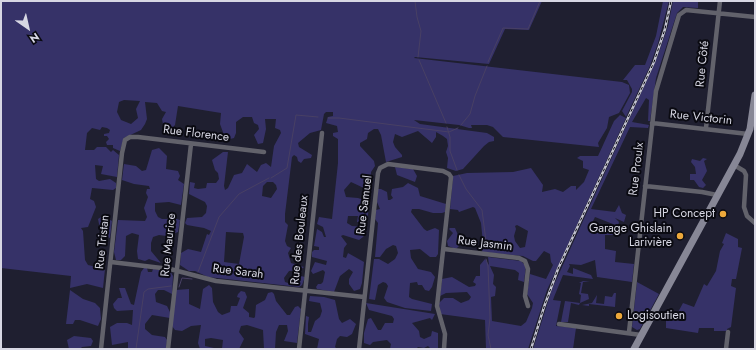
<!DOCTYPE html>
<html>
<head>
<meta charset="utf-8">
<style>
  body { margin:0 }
  #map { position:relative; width:756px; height:350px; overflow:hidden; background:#1f1f30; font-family:Jost,sans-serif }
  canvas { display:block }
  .frame { position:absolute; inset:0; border:2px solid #d7d7e3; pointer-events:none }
  .north { position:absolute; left:8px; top:8px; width:40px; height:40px; -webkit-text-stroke:3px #0a0a11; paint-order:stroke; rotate:146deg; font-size:11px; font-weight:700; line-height:16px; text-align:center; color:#d7d7e3 }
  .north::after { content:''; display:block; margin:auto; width:14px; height:18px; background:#d7d7e3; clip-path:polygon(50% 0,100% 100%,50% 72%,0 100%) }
</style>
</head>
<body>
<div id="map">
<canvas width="756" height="350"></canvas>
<div class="frame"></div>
<div class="north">N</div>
</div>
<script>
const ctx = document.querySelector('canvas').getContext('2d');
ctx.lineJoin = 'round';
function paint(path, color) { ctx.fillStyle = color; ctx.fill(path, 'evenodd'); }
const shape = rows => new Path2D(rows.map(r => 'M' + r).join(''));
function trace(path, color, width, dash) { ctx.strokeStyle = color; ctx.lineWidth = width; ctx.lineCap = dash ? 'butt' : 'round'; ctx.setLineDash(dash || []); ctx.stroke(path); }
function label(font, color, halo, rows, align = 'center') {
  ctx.font = font + ' Jost,sans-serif'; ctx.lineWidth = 4; ctx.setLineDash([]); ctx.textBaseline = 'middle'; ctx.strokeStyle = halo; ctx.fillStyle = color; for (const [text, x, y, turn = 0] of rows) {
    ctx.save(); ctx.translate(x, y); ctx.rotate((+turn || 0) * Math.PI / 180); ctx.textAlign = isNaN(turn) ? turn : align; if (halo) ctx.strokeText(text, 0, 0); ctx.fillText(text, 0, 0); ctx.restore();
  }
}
const green = shape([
  [1,1,542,1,529,30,505,29,489,64,415,57,414,58,622,82,629,85,630,93,619,113,609,117,607,128,598,143,599,147,503,137,493,127,487,125,471,125,472,128,469,128,459,125,414,120,420,124,487,133,494,137,494,141,489,142,484,146,463,169,456,171,447,168,448,158,446,152,448,146,447,139,443,136,436,132,436,137,432,143,418,131,402,137,395,134,393,142,395,147,402,155,402,157,386,162,381,135,378,129,374,129,368,133,367,139,360,143,360,146,374,161,375,166,371,172,370,187,366,189,351,182,344,190,346,197,358,198,369,202,368,215,365,223,357,222,358,216,348,216,347,223,352,226,364,227,366,233,363,237,359,240,343,235,341,236,347,244,344,248,343,257,346,258,348,253,364,262,362,283,360,289,354,291,349,284,349,279,353,272,349,269,340,276,334,292,317,289,316,287,318,284,321,284,323,282,325,272,323,270,313,274,311,271,315,262,326,265,327,261,312,257,312,252,314,250,319,250,319,247,314,246,317,229,322,232,324,237,326,237,323,227,317,224,319,217,332,219,338,163,338,139,333,136,333,133,338,132,337,126,326,123,328,117,333,116,333,112,326,112,324,114,321,130,310,133,298,143,299,147,312,155,311,158,304,159,301,163,298,161,297,157,294,155,292,157,285,214,285,222,288,225,285,241,287,246,291,248,288,253,291,263,304,267,300,270,289,271,284,278,285,282,288,283,297,275,305,277,302,285,299,287,208,277,195,271,189,271,180,265,181,253,188,249,201,252,207,234,209,235,211,231,204,228,187,225,185,223,187,218,202,217,206,213,207,206,205,202,189,194,190,182,195,183,194,188,198,189,206,188,207,183,216,183,219,179,218,173,215,170,212,160,223,152,228,152,224,186,225,190,228,188,234,175,242,173,247,164,257,172,261,165,266,163,271,167,274,146,281,133,280,130,275,128,276,119,265,119,266,129,263,143,258,144,254,135,259,129,258,125,254,123,252,117,243,117,236,122,236,133,234,138,230,139,224,135,220,124,221,113,178,106,175,125,172,128,163,124,162,119,166,112,162,111,157,103,145,102,147,119,145,124,141,130,124,138,120,151,113,148,113,145,107,145,106,142,109,139,107,136,104,136,104,134,109,133,110,130,107,128,102,127,100,130,92,128,87,133,85,150,94,150,97,147,106,147,111,152,113,150,119,155,117,177,101,174,103,166,95,165,96,179,99,181,110,179,116,183,116,188,113,190,92,188,90,199,94,201,96,207,88,227,81,228,83,231,85,260,88,265,105,269,103,288,87,284,70,288,71,276,1,268],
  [124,100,140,101,136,109,138,118,131,124,121,120,117,112,119,102],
  [267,182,273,182,276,185,277,189,271,198,262,196,263,186],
  [226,232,243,233,244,237,239,264,224,262],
  [663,1,669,1,658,43,650,66,626,117,622,111,632,92,632,89,627,80,623,80,635,65,645,65,656,36],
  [673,1,698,1,698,8,683,7,677,13,656,78,650,121,648,121,649,100,646,98,632,122,649,125,648,128,630,127,591,209,615,212,619,205,622,213,626,215,624,222,615,218,619,222,618,226,595,217,591,225,614,229,615,235,605,235,605,249,616,251,615,262,634,264,632,282,597,277,595,260,581,265,569,264,570,266,567,272,573,274,573,268,591,275,593,279,563,275,554,297,553,300,561,301,556,326,576,328,573,349,533,349,552,289,657,58,668,26],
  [620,115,626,118,547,290,528,349,486,349,485,320,440,314,439,303,444,298,453,298,461,303,469,300,471,297,467,292,446,293,440,296,442,279,452,277,469,287,475,286,476,284,473,282,476,276,480,276,480,265,485,259,489,265,488,257,521,261,526,266,524,282,518,280,519,273,515,270,490,266,494,275,493,284,496,287,495,296,491,297,492,321,521,326,526,322,532,308,533,303,527,294,530,274,546,279,553,265,551,262,550,254,544,251,536,261,533,261,523,256,482,252,483,243,481,223,475,208,473,207,459,212,458,210,450,209,453,176,467,173,513,172,531,168,543,185,542,192,555,189,563,192,571,186,576,186,576,190,584,182,589,170,583,168,583,161,577,158,580,156,598,156,614,121],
  [517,225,528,231,525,247,520,248,515,241,514,236,516,229,515,226],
  [159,148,167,156,166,169,178,171,180,176,178,180,184,184,181,205,169,202,155,203,155,211,158,217,162,219,167,219,171,217,180,220,178,232,167,236,159,235,153,237,151,243,151,251,161,263,149,259,145,261,138,259,137,251,139,235,132,233,126,236,125,256,121,260,116,260,114,252,118,220,145,221,147,217,144,208,148,197,146,193,147,189,150,189,149,186,134,184,122,180,124,164,136,166,142,171,146,170,152,150],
  [703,158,707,159,704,161,707,171,702,180,706,185,703,188,699,187,694,180,690,180,690,174,696,174,695,167,691,162,692,159,700,161],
  [395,167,413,169,417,176,415,182,397,175],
  [408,183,418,188,420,196,446,204,445,212,442,213,433,213,419,209,412,209,411,212,424,229,427,231,435,228,439,230,438,254,436,257,430,257,420,249,410,250,411,258,418,269,431,272,435,277,432,287,429,291,425,290,422,285,418,285,417,282,410,283,409,297,412,299,432,304,431,311,405,308,387,302,384,298,388,286,386,283,383,282,378,285,375,300,369,299,374,259,379,259,388,264,395,259,398,253,396,246,393,245,386,249,380,257,375,257,378,223,375,219,376,210,380,209,377,202,378,189,381,189,387,192,388,200,390,200,393,198,391,195,392,189,403,187],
  [101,217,106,217,112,221,110,238,105,236,104,230,99,224,98,219],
  [450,228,455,228,458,235,460,245,456,249,448,246,447,241,453,233,449,229],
  [726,233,738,239,738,247,742,248,736,279,732,279,731,286,736,288,731,327,727,329,727,331,714,331,714,328,699,328,698,333,666,328,666,309,677,314,683,303,694,307,704,284,707,286,716,271,720,251,724,244,722,243],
  [144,268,147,268,148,272,152,272,153,269,170,271,173,276,172,294,164,290,158,290,155,294,156,302,167,306,170,312,170,318,152,315,145,324,145,329,152,335,165,337,167,340,166,349,128,349,128,342,112,345,110,327,117,323,127,323,132,325,133,310,117,311,114,308,113,304,118,298,122,298,119,288,125,288,131,304,134,305,141,272],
  [583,281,590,282,583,282,581,293,588,294,589,299,580,303,579,305,571,303,568,322,561,322,565,301,580,303,581,295,579,294,581,283,579,283],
  [637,282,659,294,640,329,637,330,632,327],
  [209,285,212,288,213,302,218,312,222,315,230,312,231,306,237,306,240,298,237,297,238,294,241,291,245,292,247,297,243,308,249,313,249,317,254,318,255,317,256,305,265,300,268,293,272,292,274,294,276,301,287,315,290,315,295,307,298,306,301,309,297,343,284,341,288,331,287,325,279,325,276,332,275,349,264,349,263,330,247,325,241,326,239,332,244,339,239,349,222,349,223,340,211,338,205,339,205,346,214,348,214,349,200,349,198,343,201,325,191,326,182,331,175,330,172,326,176,290,189,289,189,304,200,309,203,289],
  [70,290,83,299,95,303,100,308,101,319,98,326,80,320,75,320,73,324,66,324],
  [614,293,616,293,615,307,589,304,589,306,582,305,592,303,597,295,596,303,604,304,605,296,612,297],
  [310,296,324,297,335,300,339,319,342,323,350,319,356,324,352,334,347,337,340,336,337,339,335,347,337,349,317,349,319,339,305,334,306,316,309,317,308,324,308,332,311,332,315,321,320,317,322,311,320,303,309,301],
  [366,303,435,314,432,320,430,318,412,323,419,331,420,337,424,339,431,336,432,331,438,333,438,349,431,349,428,346,424,348,418,347,416,349,390,349,391,344,387,340,373,342,370,345,364,343,364,333,368,319,371,318,378,330,381,330,385,323,393,323,394,319,392,316,369,310],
  [74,336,91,338,93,341,91,346,82,347,80,349,69,349,67,340]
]);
const stream = shape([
  [415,1,417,17,421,31,418,57],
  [419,60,446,123],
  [488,62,503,28,528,29,540,1],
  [328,118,339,118,449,132,458,128],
  [461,125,470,114,475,96,487,66],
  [447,127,450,137,450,151,457,170],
  [459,175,466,189,482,210,487,249],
  [271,178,287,168,296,115,318,117],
  [486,259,488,266,490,318,488,335,491,349],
  [198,272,219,217,239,194,269,178],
  [179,287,182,278,192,279],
  [136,349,144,292,148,289,171,286]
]);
const street = shape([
  [652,123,748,134],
  [706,128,720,1],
  [734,165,744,171,746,175,744,207,747,216,755,223],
  [645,186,702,192,717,195],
  [444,249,519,258,525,261,528,269,525,296,528,306],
  [111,262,170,269,216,281,364,297],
  [559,324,641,335],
  [629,332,656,91,679,15,686,10,755,17],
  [101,349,122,153,125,140,130,137,138,137,264,152],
  [168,349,191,144],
  [299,349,322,133],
  [359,349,378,173,380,168,388,164,443,171,449,174,451,177,437,306,445,334,444,349],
  [726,349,728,332]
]);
const secondary = shape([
  [634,349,740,154,750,129,755,95]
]);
const rail = shape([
  [531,349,544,307,558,269,654,62,665,29,671,1]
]);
const markers = [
  [723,214,4,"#eda83b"],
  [680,236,4,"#eda83b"],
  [619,316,4,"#eda83b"]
];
const streetNames = [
  ["Rue Côté",703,64,-84],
  ["Rue Victorin",701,118,6],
  ["Rue Florence",196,134,7],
  ["Rue Proulx",637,169,-83],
  ["Rue Samuel",365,205,-83],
  ["Rue des Bouleaux",300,240,-84],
  ["Rue Tristan",103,242,-84],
  ["Rue Jasmin",485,244,7],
  ["Rue Maurice",169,245,-84],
  ["Rue Sarah",238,272,7]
];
const poiNames = [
  ["HP Concept",715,214],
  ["Garage Ghislain",672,229],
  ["Larivière",672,243],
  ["Logisoutien",627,316,"left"]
];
paint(green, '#363268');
trace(stream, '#484064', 1);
trace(street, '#62626b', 4.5);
trace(secondary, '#878796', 7);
trace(rail, '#c3c3d0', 2.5);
trace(rail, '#0a0a11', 1, [3]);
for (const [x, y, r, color] of markers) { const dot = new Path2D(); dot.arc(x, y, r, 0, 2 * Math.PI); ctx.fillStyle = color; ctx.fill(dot); trace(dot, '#0a0a11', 1.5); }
label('12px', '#d7d7e3', '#0a0a11', streetNames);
label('12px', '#d7d7e3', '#0a0a11', poiNames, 'right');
</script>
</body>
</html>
